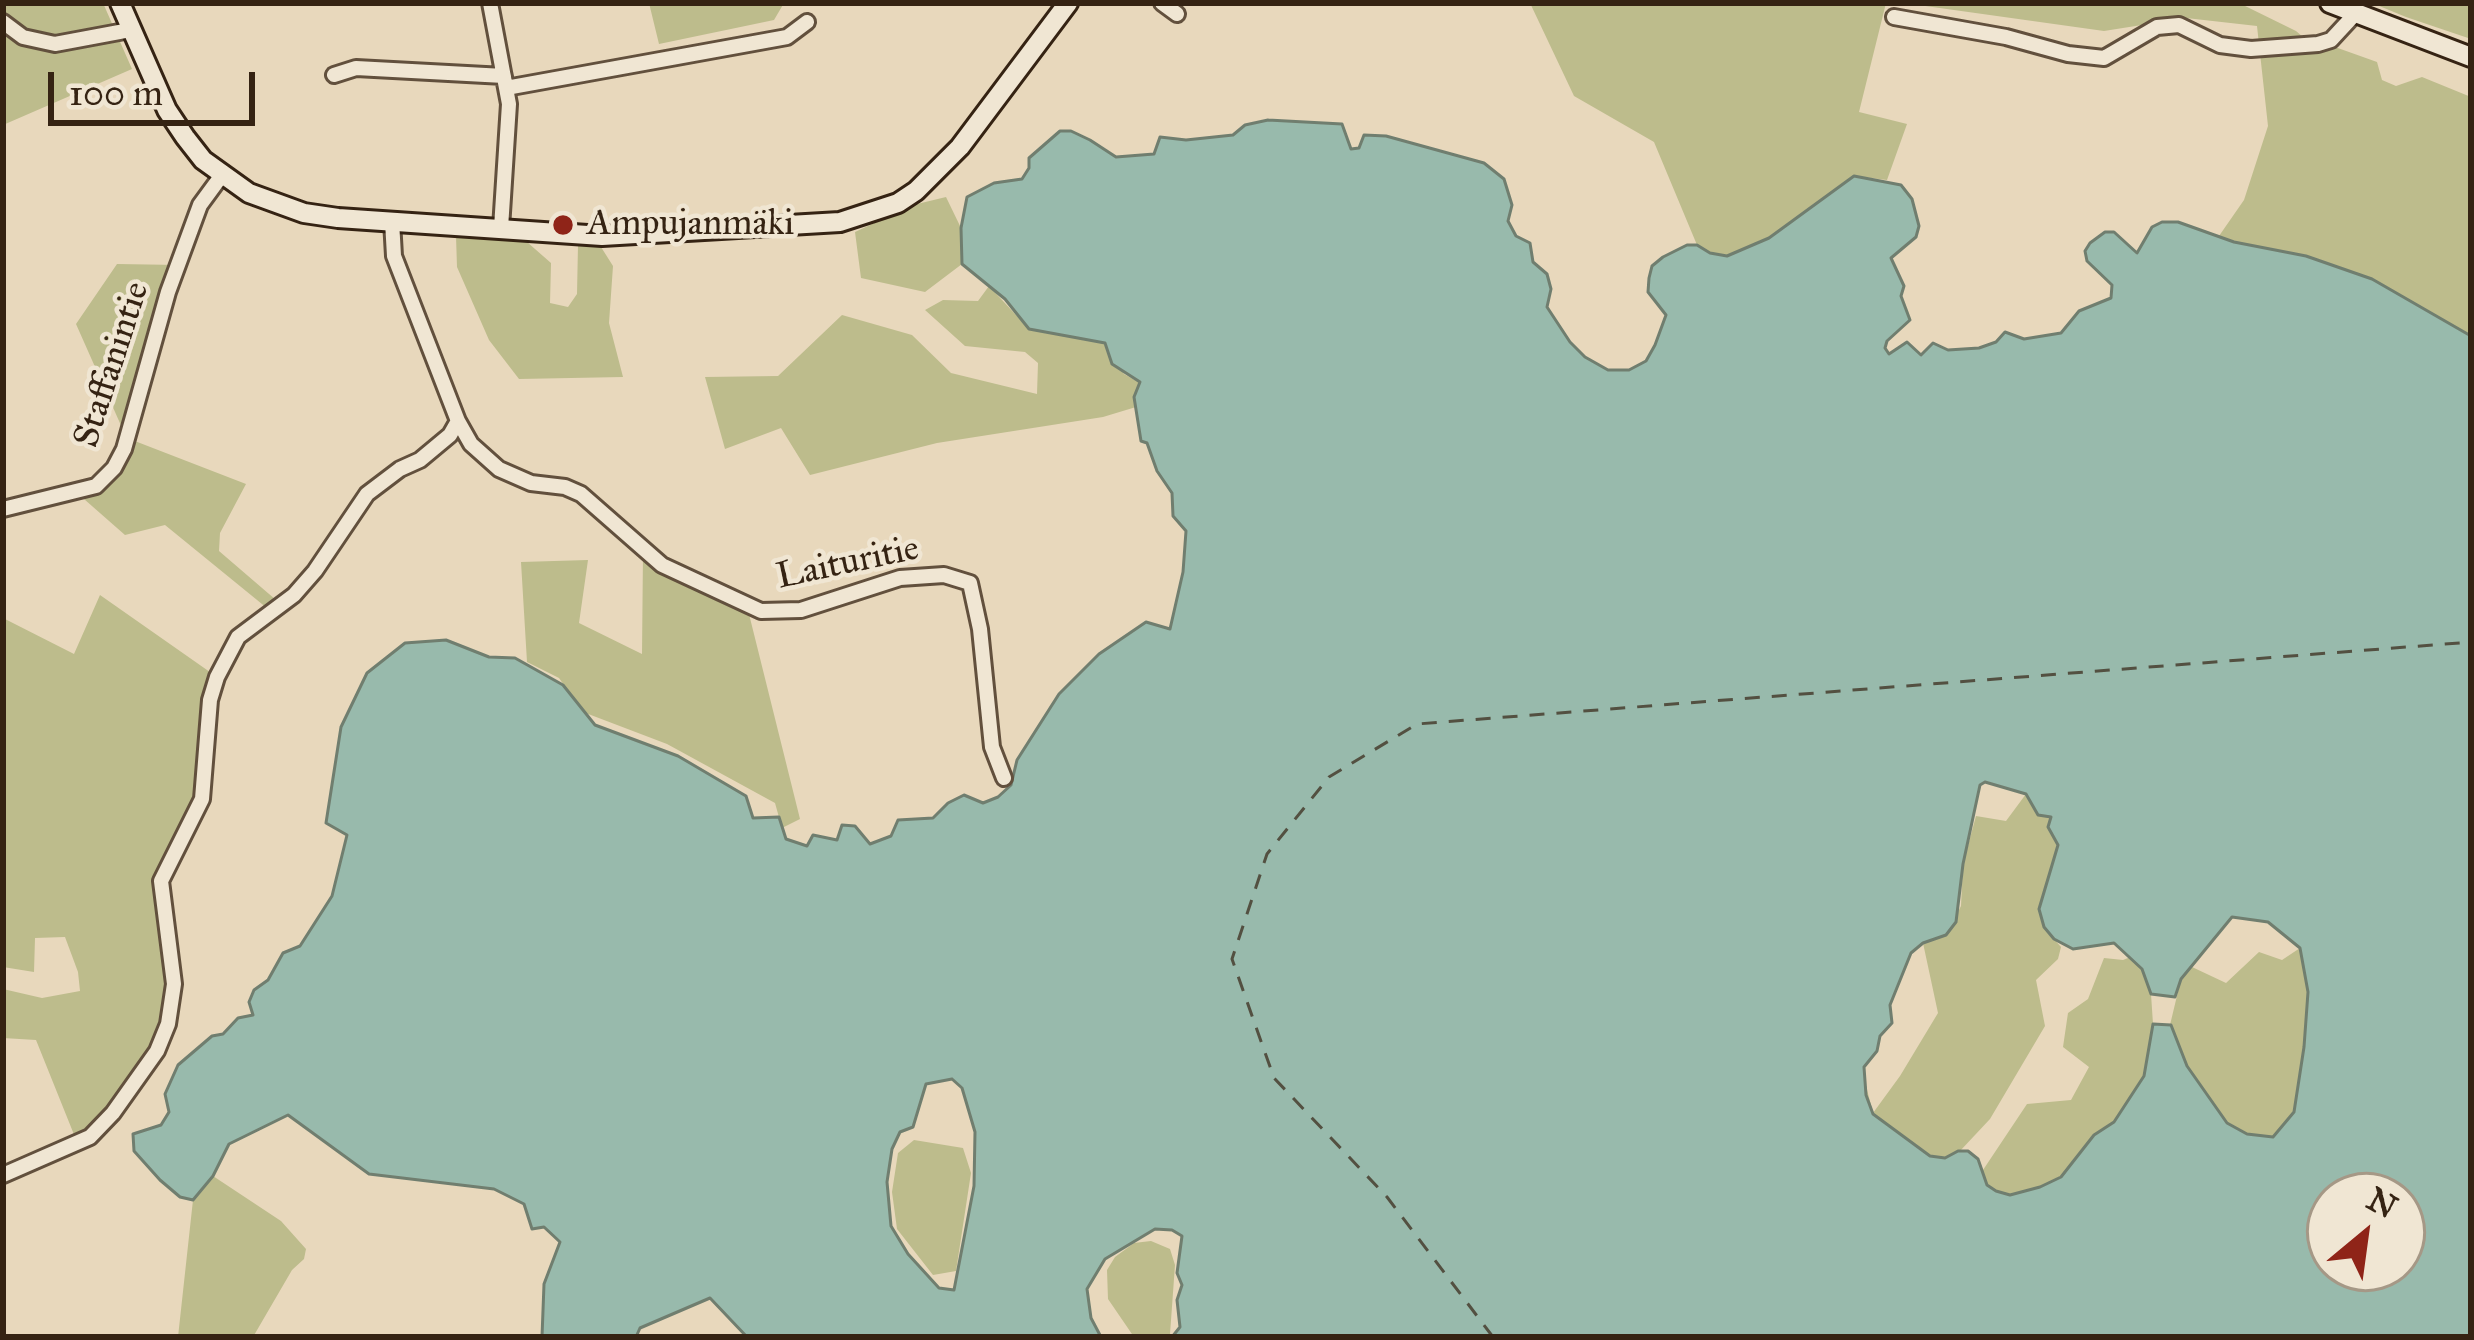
<!DOCTYPE html>
<html>
<head>
<meta charset="utf-8">
<style>
  body { margin:0 }
  #map { position:relative; width:2474px; height:1340px; overflow:hidden; background:#e8d8bc; font-family:"IM FELL Great Primer",serif }
  canvas { display:block }
  .frame { position:absolute; inset:0; border:6px solid #352313; pointer-events:none }
  .north { position:absolute; left:2306px; top:1172px; width:120px; height:120px; box-sizing:border-box; background:#f0e6d3; border:3px solid #a59886; border-radius:50%; rotate:29deg; font-size:33px; font-weight:700; line-height:48px; text-align:center; color:#352313 }
  .north::after { content:''; display:block; margin:auto; width:42px; height:54px; background:#8f2418; clip-path:polygon(50% 0,100% 100%,50% 72%,0 100%) }
  .scale { position:absolute; left:48px; top:72px; width:207px; height:54px; box-sizing:border-box; border:6px solid #352313; border-top:0; padding-left:15px; font-size:36px; line-height:42px; white-space:nowrap; color:#352313; -webkit-text-stroke:9px #f0e6d3; paint-order:stroke }
</style>
</head>
<body>
<div id="map">
<canvas width="2474" height="1340"></canvas>
<div class="frame"></div>
<div class="north">N</div>
<div class="scale">100 m</div>
</div>
<script>
const ctx = document.querySelector('canvas').getContext('2d');
ctx.lineJoin = 'round';
function paint(path, color) { ctx.fillStyle = color; ctx.fill(path, 'evenodd'); }
const shape = rows => new Path2D(rows.map(r => 'M' + r).join(''));
function trace(path, color, width, dash) { ctx.strokeStyle = color; ctx.lineWidth = width; ctx.lineCap = dash ? 'butt' : 'round'; ctx.setLineDash(dash || []); ctx.stroke(path); }
function label(font, color, halo, rows, align = 'center') {
  ctx.font = font + ' "IM FELL Great Primer",serif'; ctx.lineWidth = 9; ctx.setLineDash([]); ctx.textBaseline = 'middle'; ctx.strokeStyle = halo; ctx.fillStyle = color; for (const [text, x, y, turn = 0] of rows) {
    ctx.save(); ctx.translate(x, y); ctx.rotate((+turn || 0) * Math.PI / 180); ctx.textAlign = isNaN(turn) ? turn : align; if (halo) ctx.strokeText(text, 0, 0); ctx.fillText(text, 0, 0); ctx.restore();
  }
}
const green = shape([
  [3,3,103,3,132,69,3,125],
  [649,3,784,3,774,20,659,44],
  [1530,3,1886,3,1859,112,1907,124,1887,180,1854,176,1769,238,1727,256,1710,253,1697,245,1654,142,1574,96],
  [1904,3,2239,3,2296,31,2317,49,2335,47,2377,62,2382,80,2396,86,2422,77,2471,97,2471,426,2219,236,2244,200,2268,126,2257,26,2186,18,2104,31],
  [2372,3,2471,3,2471,39,2406,17],
  [946,197,961,228,962,264,925,292,861,278,855,232,913,205],
  [456,236,527,242,551,263,550,303,568,307,577,294,578,245,601,247,613,266,609,323,623,377,519,379,489,340,457,267],
  [117,264,179,265,127,438,246,484,220,533,219,551,283,606,273,613,165,525,125,535,76,492,96,486,127,439,76,324],
  [989,286,1029,329,1106,343,1124,374,1140,383,1134,397,1136,407,1103,417,937,443,810,475,781,428,725,449,705,377,778,376,842,315,912,335,951,373,1037,394,1038,363,1025,352,965,346,925,310,943,300,978,301],
  [643,553,747,606,800,819,782,828,775,803,667,744,583,712,559,678,527,662,521,562,588,560,579,623,642,654],
  [100,595,217,677,205,777,161,881,168,924,168,1024,113,1113,77,1142,36,1040,3,1038,3,989,42,998,80,991,78,972,65,937,35,938,34,972,3,967,3,618,74,654],
  [2026,794,2038,815,2052,817,2048,827,2058,845,2039,909,2054,939,2061,947,2058,959,2036,980,2045,1026,1990,1119,1960,1151,1968,1151,1978,1159,1983,1170,2027,1104,2071,1100,2089,1067,2063,1047,2068,1013,2088,999,2104,958,2123,960,2133,956,2142,969,2151,994,2153,1024,2170,1025,2181,979,2192,967,2226,983,2259,952,2282,960,2300,948,2308,992,2304,1049,2315,1134,2094,1189,1974,1202,1842,1091,1864,1078,1873,1113,1900,1076,1938,1013,1923,943,1946,935,1961,906,1963,864,1976,816,2006,821],
  [914,1140,963,1148,971,1173,956,1271,933,1275,897,1229,892,1192,898,1153],
  [213,1176,281,1221,306,1249,304,1259,292,1270,253,1337,178,1337,193,1200],
  [1151,1241,1170,1249,1175,1265,1170,1334,1134,1337,1108,1299,1107,1270,1115,1257,1134,1243]
]);
const water = shape([
  [1268,120,1342,124,1351,149,1359,148,1364,135,1386,136,1484,163,1504,179,1512,205,1508,221,1516,236,1530,243,1533,262,1547,274,1551,289,1547,307,1570,342,1585,357,1608,370,1629,370,1646,361,1655,345,1666,315,1648,292,1649,278,1652,266,1663,257,1687,245,1697,245,1710,253,1727,256,1769,238,1854,176,1901,185,1912,199,1919,226,1916,237,1891,258,1904,286,1901,296,1910,320,1887,341,1885,348,1889,354,1907,342,1921,355,1933,343,1948,350,1979,348,1996,342,2005,332,2024,339,2061,333,2079,311,2111,298,2112,285,2087,261,2085,251,2090,243,2105,232,2114,232,2137,253,2152,227,2162,222,2178,222,2234,242,2306,256,2372,279,2471,336,2471,1337,1172,1337,1180,1327,1177,1300,1182,1285,1177,1273,1182,1236,1172,1230,1155,1229,1105,1259,1087,1289,1091,1318,1101,1337,747,1337,710,1298,640,1328,636,1337,542,1337,544,1284,560,1242,544,1227,532,1229,524,1204,494,1189,369,1174,288,1115,229,1144,213,1176,193,1200,180,1197,160,1180,134,1151,133,1134,161,1125,169,1112,165,1094,178,1065,212,1036,223,1034,238,1018,253,1015,249,1002,254,990,268,980,283,953,300,946,332,896,347,835,326,823,341,727,367,673,405,643,446,640,489,657,515,658,563,685,595,725,678,756,746,796,753,818,779,817,786,839,807,846,813,835,837,840,842,825,855,826,870,844,891,836,898,820,933,818,948,803,964,795,983,803,998,797,1011,785,1017,760,1059,694,1099,654,1146,622,1170,629,1183,572,1186,531,1173,516,1172,493,1157,471,1147,443,1141,441,1134,397,1140,382,1112,364,1105,343,1029,329,1005,299,962,264,961,228,967,197,994,183,1022,179,1029,168,1029,158,1060,131,1071,131,1090,140,1116,157,1154,154,1160,137,1186,140,1233,135,1245,125,1268,120],
  [1985,782,2026,794,2038,815,2051,817,2048,827,2058,845,2039,909,2044,927,2054,939,2073,949,2114,943,2142,969,2151,994,2175,997,2181,979,2232,917,2268,922,2300,948,2308,992,2304,1047,2294,1112,2273,1137,2247,1134,2227,1123,2187,1066,2171,1025,2153,1024,2144,1076,2114,1122,2094,1135,2061,1177,2040,1187,2010,1195,1996,1191,1987,1185,1978,1159,1968,1151,1958,1151,1945,1158,1930,1156,1873,1114,1866,1095,1864,1067,1877,1051,1880,1036,1892,1023,1890,1005,1911,953,1923,943,1946,935,1956,922,1963,864,1980,785,1985,782],
  [952,1079,962,1088,975,1132,974,1186,954,1290,939,1288,908,1254,891,1226,887,1182,892,1149,900,1132,913,1127,926,1084,952,1079],
  [2330,1196,2402,1196,2402,1268,2330,1268,2330,1196]
]);
const ferry = shape([
  [1493,1337,1387,1197,1274,1078,1232,959,1267,854,1329,777,1417,724,2471,642]
]);
const street = shape([
  [490,3,509,104,501,228],
  [1162,3,1177,14],
  [1894,17,2006,37,2068,54,2104,58,2157,27,2179,25,2220,45,2251,49,2318,44,2331,40,2356,13],
  [3,22,23,37,55,44,130,30],
  [334,75,356,68,504,76],
  [506,88,787,37,807,22],
  [458,421,471,444,499,469,531,483,565,487,581,494,662,565,761,611,801,610,900,578,944,575,970,583,980,629,992,747,1004,778],
  [3,509,96,486,114,468,124,449,168,292,200,205,222,175],
  [3,1175,90,1137,113,1113,157,1051,168,1024,174,984,161,881,202,799,210,700,217,677,238,637,294,595,315,571,367,494,400,469,420,460,450,435,458,421,394,256,392,221]
]);
const secondary = shape([
  [120,3,167,110,185,137,203,160,249,193,304,213,338,218,602,236,840,222,898,203,916,191,960,147,1068,3],
  [2330,3,2471,57]
]);
const markers = [
  [563,225,12,"#8f2418"]
];
const poiNames = [
  ["Ampujanmäki",587,225]
];
const streetNames = [
  ["Staffanintie",113,365,-72],
  ["Laituritie",848,564,-12]
];
paint(green, '#bdbc8c');
paint(water, '#98baac');
trace(water, '#707e6f', 3);
trace(ferry, '#535041', 3, [15, 12]);
trace(street, '#62503d', 20);
trace(secondary, '#352313', 24);
trace(street, '#f0e6d3', 14);
trace(secondary, '#f0e6d3', 18);
for (const [x, y, r, color] of markers) { const dot = new Path2D(); dot.arc(x, y, r, 0, 2 * Math.PI); ctx.fillStyle = color; ctx.fill(dot); trace(dot, '#f0e6d3', 4.5); }
label('36px', '#352313', '#f0e6d3', poiNames, 'left');
label('36px', '#352313', '#f0e6d3', streetNames);
</script>
</body>
</html>
